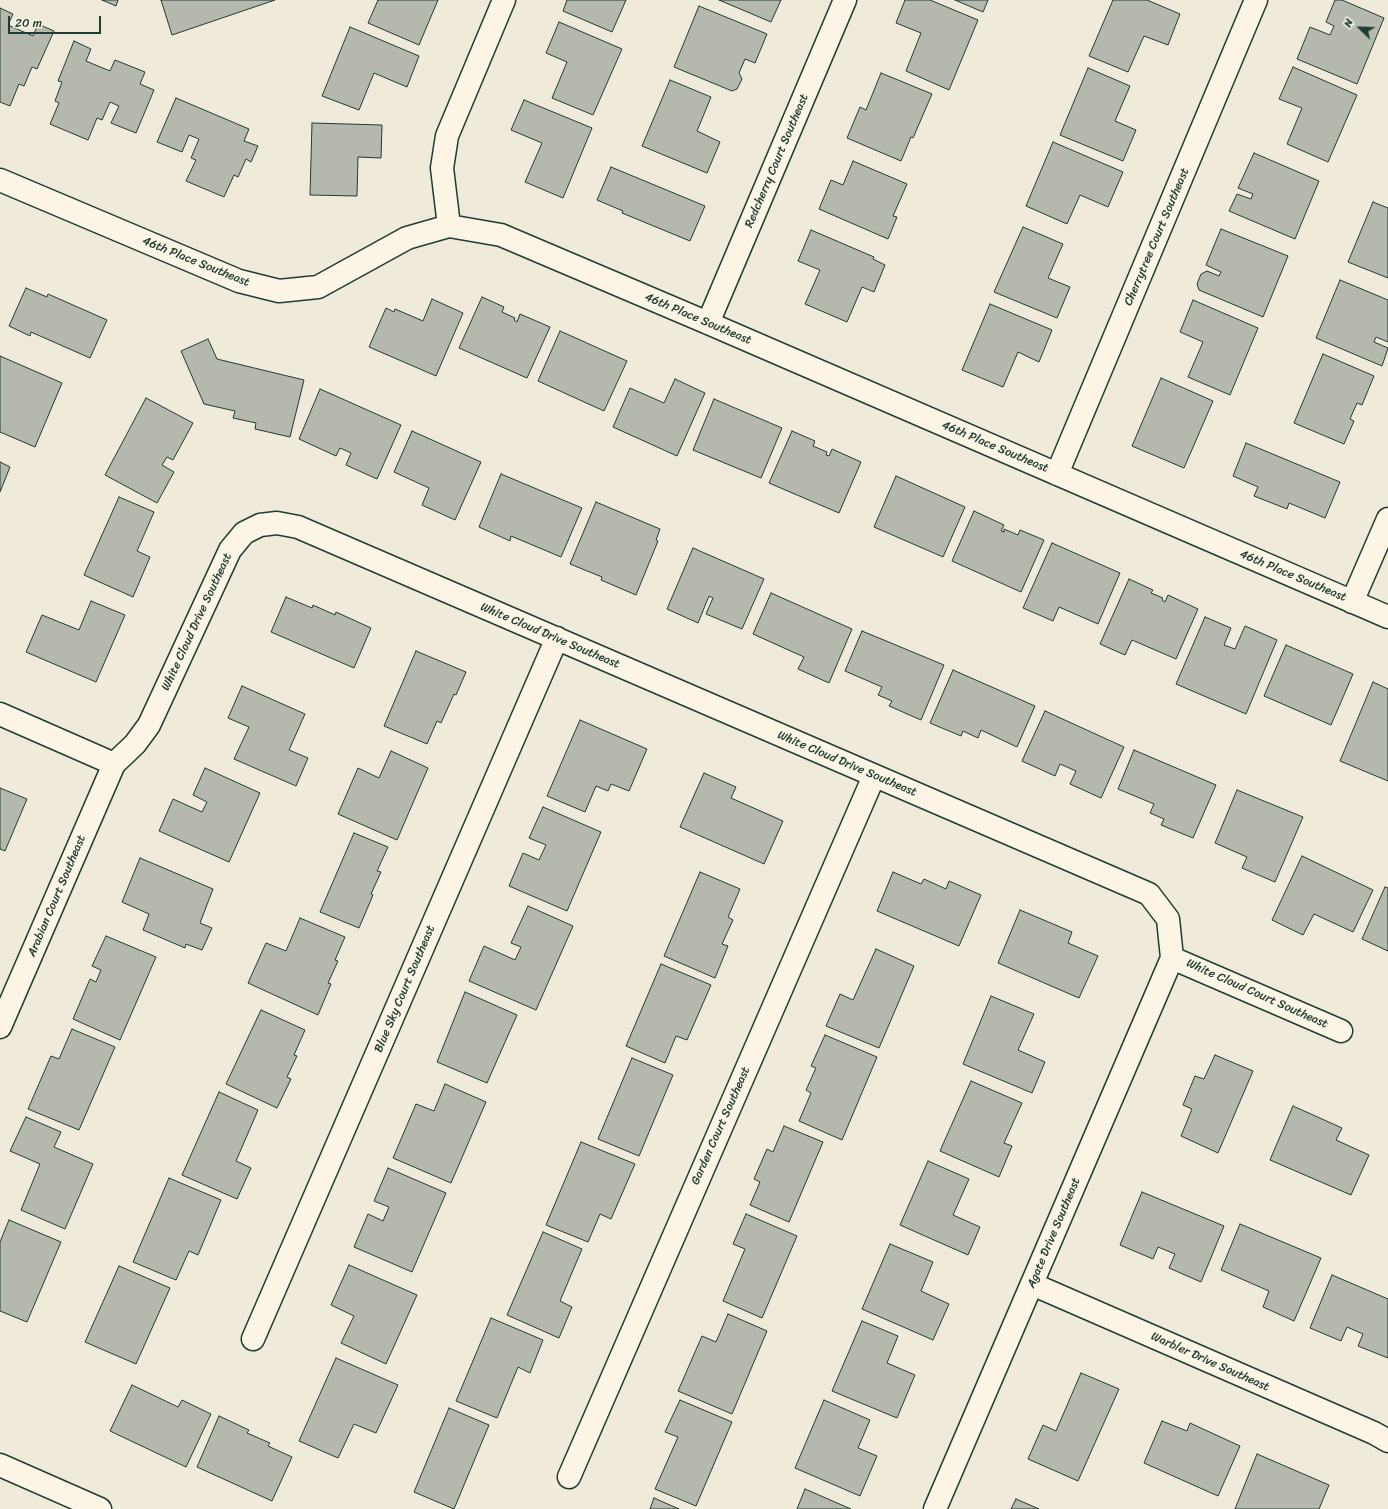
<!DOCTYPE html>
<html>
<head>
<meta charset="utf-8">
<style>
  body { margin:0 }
  #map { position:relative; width:1388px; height:1509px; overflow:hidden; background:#efeada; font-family:Sriracha,sans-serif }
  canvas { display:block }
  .north { position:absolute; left:1340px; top:8px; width:40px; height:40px; -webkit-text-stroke:3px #fcf5e5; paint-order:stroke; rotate:293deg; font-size:11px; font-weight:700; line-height:16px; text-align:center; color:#1f3d34 }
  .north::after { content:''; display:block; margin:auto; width:14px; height:18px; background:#1f3d34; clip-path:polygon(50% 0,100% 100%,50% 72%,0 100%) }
  .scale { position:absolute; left:8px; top:16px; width:93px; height:18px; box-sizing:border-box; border:2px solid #1f3d34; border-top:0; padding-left:5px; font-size:12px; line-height:14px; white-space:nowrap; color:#1f3d34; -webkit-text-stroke:3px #fcf5e5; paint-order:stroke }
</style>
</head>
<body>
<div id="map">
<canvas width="1388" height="1509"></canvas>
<div class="north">N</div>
<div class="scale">20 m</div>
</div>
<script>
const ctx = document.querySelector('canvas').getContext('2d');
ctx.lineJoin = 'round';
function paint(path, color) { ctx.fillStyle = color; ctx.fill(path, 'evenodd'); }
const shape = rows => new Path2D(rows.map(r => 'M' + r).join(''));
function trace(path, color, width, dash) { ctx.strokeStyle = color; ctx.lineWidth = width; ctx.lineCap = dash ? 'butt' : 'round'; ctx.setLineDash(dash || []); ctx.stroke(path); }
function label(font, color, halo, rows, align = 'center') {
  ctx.font = font + ' Sriracha,sans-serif'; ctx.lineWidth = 3; ctx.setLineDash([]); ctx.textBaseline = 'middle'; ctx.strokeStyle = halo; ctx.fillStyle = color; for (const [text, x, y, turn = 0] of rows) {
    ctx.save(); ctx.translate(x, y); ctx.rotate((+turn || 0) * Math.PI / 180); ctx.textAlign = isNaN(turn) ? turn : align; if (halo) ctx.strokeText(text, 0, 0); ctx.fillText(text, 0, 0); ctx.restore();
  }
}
const building = shape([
  [102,0,118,0,116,6,102,0],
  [161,0,275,0,172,35,161,0],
  [378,0,438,0,419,45,368,23,378,0],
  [567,0,626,0,612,32,563,11,567,0],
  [719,0,781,0,771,22,719,0],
  [905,0,930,0,978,20,949,90,906,71,921,33,896,23,905,0],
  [955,0,988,0,983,12,955,0],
  [1113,0,1147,0,1180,14,1168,45,1144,36,1128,72,1089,56,1113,0],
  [1335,0,1342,0,1384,18,1357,84,1297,59,1310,27,1330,35,1334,26,1326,22,1335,0],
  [699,6,767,34,755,63,745,59,739,73,742,79,737,89,732,91,674,67,699,6],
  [0,8,13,14,8,25,33,36,38,24,54,31,37,69,32,67,24,86,19,84,10,106,0,102,0,8],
  [559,22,622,49,593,115,552,98,567,62,546,53,559,22],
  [350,27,419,56,407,87,374,73,359,110,322,96,350,27],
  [74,41,91,49,86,61,110,71,115,60,145,72,140,84,154,90,136,133,111,123,119,106,110,102,102,120,97,118,88,140,50,124,59,103,55,101,62,82,58,81,74,41],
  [1293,67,1357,95,1328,162,1287,144,1302,108,1279,99,1293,67],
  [1088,68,1130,86,1115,121,1136,130,1123,161,1060,135,1088,68],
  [881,73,932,94,913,138,911,137,901,161,847,138,860,107,866,110,881,73],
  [670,80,711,97,697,131,720,142,707,173,642,146,670,80],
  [176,98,249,129,244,141,258,146,251,162,246,159,238,177,234,175,224,197,186,181,196,160,191,158,199,139,189,135,182,152,157,142,176,98],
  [524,100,592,128,563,198,525,182,542,143,511,130,524,100],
  [312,123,382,125,381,158,358,157,357,196,310,195,312,123],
  [1053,142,1123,172,1108,207,1080,195,1067,224,1026,206,1053,142],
  [1254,153,1319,181,1295,239,1229,211,1237,194,1251,199,1253,194,1238,188,1254,153],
  [853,161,907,184,893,216,897,217,888,239,819,209,831,180,843,185,853,161],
  [611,167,705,206,690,241,622,213,623,211,597,200,611,167],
  [1373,202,1388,208,1388,278,1348,262,1373,202],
  [1023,227,1063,244,1048,278,1070,287,1057,318,994,292,1023,227],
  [1221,229,1288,256,1263,317,1199,290,1197,284,1201,274,1207,271,1219,276,1221,272,1206,265,1221,229],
  [811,230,874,257,873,259,885,265,874,292,862,287,847,322,805,304,820,270,798,261,811,230],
  [1340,280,1388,300,1388,342,1376,337,1374,342,1388,348,1382,366,1316,338,1340,280],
  [26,288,47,297,48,294,107,320,90,358,31,332,30,336,9,326,26,288],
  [482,297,504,307,502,312,515,318,514,320,517,322,520,314,550,327,527,378,459,348,482,297],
  [432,299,463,313,436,376,369,347,386,308,394,312,395,309,423,321,432,299],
  [1193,300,1258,328,1230,395,1188,377,1203,342,1180,332,1193,300],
  [990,304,1052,330,1039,362,1018,352,1003,387,962,370,990,304],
  [560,331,627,361,604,411,538,381,560,331],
  [208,339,217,359,304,380,290,437,255,429,256,423,233,418,235,411,204,404,181,351,208,339],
  [1323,354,1374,376,1362,405,1357,403,1350,419,1354,421,1344,444,1294,423,1323,354],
  [0,356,62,383,35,447,0,432,0,356],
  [1161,378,1213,401,1184,468,1132,446,1161,378],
  [675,379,705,393,677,456,613,427,630,388,664,403,675,379],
  [320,389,401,425,377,479,346,465,351,453,340,448,336,456,299,439,320,389],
  [146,398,193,423,173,460,167,457,162,465,174,472,157,503,105,475,146,398],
  [714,399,782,428,761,478,693,450,714,399],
  [412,431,481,462,455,520,422,505,429,488,394,472,412,431],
  [792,431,815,441,813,446,827,452,826,455,829,456,832,449,861,462,839,513,769,483,792,431],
  [1246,443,1340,482,1325,518,1289,503,1287,509,1254,496,1258,487,1233,476,1246,443],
  [0,462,10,467,0,492,0,462],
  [501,474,582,508,561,557,511,536,510,541,479,527,501,474],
  [896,476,965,507,943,557,874,527,896,476],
  [119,497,154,512,137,551,150,557,133,597,84,575,119,497],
  [596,502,660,529,656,540,658,541,636,595,601,580,602,577,570,564,596,502],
  [974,511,1004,525,1001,531,1004,532,1004,529,1018,535,1020,530,1044,540,1021,592,952,561,974,511],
  [1052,543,1120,573,1098,624,1059,607,1053,621,1023,608,1052,543],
  [693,548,764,579,742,629,706,614,713,598,709,596,698,623,667,609,693,548],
  [1129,579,1153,590,1151,593,1163,598,1162,600,1165,602,1168,595,1198,609,1176,659,1132,640,1125,655,1100,644,1129,579],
  [771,593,852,629,829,683,798,669,804,657,753,634,771,593],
  [286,597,312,608,313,605,335,615,336,612,371,628,354,668,271,632,286,597],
  [91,601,125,615,96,682,26,652,42,615,79,630,91,601],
  [1205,617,1231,628,1224,645,1235,649,1245,626,1277,640,1246,714,1176,684,1205,617],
  [862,631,944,665,921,720,889,706,892,701,878,695,882,687,845,671,862,631],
  [1286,645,1353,674,1331,725,1264,696,1286,645],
  [416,651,466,672,456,695,454,694,441,723,437,721,427,744,384,726,416,651],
  [953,670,1035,706,1017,747,981,730,978,738,963,731,961,736,930,723,953,670],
  [1373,682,1388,689,1388,781,1340,761,1373,682],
  [242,686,305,714,289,750,308,758,296,786,234,759,249,727,228,718,242,686],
  [1045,711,1124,747,1101,798,1070,784,1076,771,1060,764,1055,776,1022,761,1045,711],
  [580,720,647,749,629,791,611,784,608,791,596,786,585,812,547,796,580,720],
  [1134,750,1216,785,1193,838,1161,825,1164,819,1150,813,1154,804,1118,789,1134,750],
  [391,751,428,768,397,840,338,814,358,768,379,778,391,751],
  [205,768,260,793,229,862,159,831,173,799,202,812,207,802,193,795,205,768],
  [704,773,736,787,731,798,783,821,764,864,680,827,704,773],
  [0,788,27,799,5,851,0,849,0,788],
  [1237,790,1303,817,1275,882,1242,868,1247,857,1215,843,1237,790],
  [543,807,601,832,567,911,509,886,523,853,539,860,546,845,529,838,543,807],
  [354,833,388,847,377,871,381,872,371,894,373,895,359,928,320,912,354,833],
  [1302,856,1373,890,1353,932,1314,914,1303,935,1272,920,1302,856],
  [140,858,213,889,200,923,212,928,202,950,186,944,185,948,143,930,149,914,122,902,140,858],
  [700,872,740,889,728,917,733,920,722,944,728,946,715,978,664,956,700,872],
  [893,872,921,884,924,879,946,889,949,881,981,895,959,946,877,911,893,872],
  [1385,887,1388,888,1388,951,1362,939,1385,887],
  [528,906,573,926,536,1010,469,981,484,946,515,960,521,947,511,943,528,906],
  [1020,910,1072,932,1068,943,1098,956,1079,998,998,963,1020,910],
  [300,918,345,937,335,960,338,961,328,983,331,984,318,1015,248,983,266,943,286,951,300,918],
  [106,936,156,957,120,1040,73,1019,90,979,96,982,101,970,92,966,106,936],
  [876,949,914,966,879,1048,826,1026,840,994,853,1000,876,949],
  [661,964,711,985,687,1040,676,1036,665,1063,626,1046,661,964],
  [465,992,517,1015,487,1083,437,1062,465,992],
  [991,996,1034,1014,1018,1050,1045,1062,1032,1093,963,1064,991,996],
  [261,1010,305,1030,294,1055,297,1056,287,1077,291,1079,277,1108,226,1084,261,1010],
  [72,1029,115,1047,79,1130,28,1109,51,1056,59,1059,72,1029],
  [825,1035,877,1057,842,1140,799,1121,811,1093,806,1090,816,1068,811,1066,825,1035],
  [1215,1055,1253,1071,1218,1153,1181,1136,1192,1109,1183,1105,1195,1076,1204,1079,1215,1055],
  [632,1058,673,1075,639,1156,598,1139,632,1058],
  [971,1081,1022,1103,1004,1143,1012,1146,999,1177,940,1151,971,1081],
  [445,1084,486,1102,451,1183,393,1158,416,1104,434,1111,445,1084],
  [219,1092,258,1110,236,1161,251,1168,237,1199,182,1175,219,1092],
  [1293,1106,1342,1128,1336,1140,1369,1155,1351,1195,1270,1160,1293,1106],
  [26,1117,61,1132,54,1147,93,1164,65,1229,21,1210,40,1164,10,1151,26,1117],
  [784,1126,823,1142,789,1222,750,1205,760,1182,754,1179,767,1149,773,1152,784,1126],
  [581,1142,635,1164,611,1219,600,1214,588,1242,546,1225,581,1142],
  [928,1161,969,1179,953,1215,980,1227,968,1255,900,1225,928,1161],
  [388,1168,446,1193,412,1272,354,1247,368,1214,383,1221,389,1207,374,1201,388,1168],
  [169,1178,221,1200,198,1255,189,1251,176,1280,133,1262,169,1178],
  [1142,1192,1224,1226,1201,1282,1169,1268,1175,1254,1158,1247,1153,1259,1120,1245,1142,1192],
  [746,1214,797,1236,762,1318,723,1301,745,1249,733,1244,746,1214],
  [9,1220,61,1242,27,1322,0,1311,0,1242,9,1220],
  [1240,1224,1321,1258,1294,1321,1263,1307,1269,1291,1221,1270,1240,1224],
  [543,1232,582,1249,560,1301,572,1307,559,1338,507,1315,543,1232],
  [890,1244,933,1262,921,1291,949,1304,933,1340,862,1309,890,1244],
  [349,1265,417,1295,386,1364,341,1343,354,1316,331,1305,349,1265],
  [119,1266,170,1288,136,1364,85,1342,119,1266],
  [1332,1275,1388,1299,1388,1358,1358,1346,1363,1334,1347,1327,1341,1341,1310,1328,1332,1275],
  [728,1314,767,1331,732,1414,678,1391,702,1336,716,1342,728,1314],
  [491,1318,543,1340,530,1373,518,1367,497,1418,456,1401,491,1318],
  [862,1321,898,1336,887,1363,915,1375,897,1418,832,1391,862,1321],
  [336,1358,398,1385,376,1433,354,1424,338,1458,299,1441,336,1358],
  [1081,1373,1119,1389,1078,1481,1028,1459,1043,1425,1056,1431,1081,1373],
  [132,1385,178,1407,182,1400,211,1414,186,1467,110,1431,132,1385],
  [680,1400,732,1422,696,1506,655,1489,678,1437,665,1432,680,1400],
  [824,1400,870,1420,858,1448,877,1456,860,1496,795,1468,824,1400],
  [449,1408,489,1425,454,1509,414,1492,449,1408],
  [219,1416,249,1430,247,1433,270,1443,268,1446,292,1457,272,1501,197,1467,219,1416],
  [1162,1421,1187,1431,1190,1423,1240,1446,1218,1496,1144,1463,1162,1421],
  [1257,1454,1329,1485,1319,1509,1235,1509,1257,1454],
  [805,1489,851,1509,797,1509,805,1489],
  [654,1498,679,1509,650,1509,654,1498],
  [1016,1499,1039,1509,1011,1509,1016,1499]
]);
const street = shape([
  [0,180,239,281,279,291,318,287,407,238,449,226,501,235,708,323,1388,617],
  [449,226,442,168,447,136,504,0],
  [708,323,845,0],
  [1057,474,1256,0],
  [1352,602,1388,519],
  [0,714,114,764,135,744,149,725,230,550,244,533,260,525,277,523,298,527,1149,894,1168,919,1172,958],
  [1172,958,1341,1031],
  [0,1027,114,764],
  [1032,1284,1374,1433,1388,1441],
  [253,1339,557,638],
  [0,1465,100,1509],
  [569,1477,874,776],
  [935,1509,1172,958]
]);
const streetNames = [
  ["Redcherry Court Southeast",777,161,-67],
  ["Cherrytree Court Southeast",1157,237,-67],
  ["46th Place Southeast",196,262,22],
  ["46th Place Southeast",698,319,23],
  ["46th Place Southeast",995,447,23],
  ["46th Place Southeast",1293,576,23],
  ["White Cloud Drive Southeast",197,622,-65],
  ["White Cloud Drive Southeast",550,636,23],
  ["White Cloud Drive Southeast",847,764,23],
  ["Arabian Court Southeast",57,896,-67],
  ["Blue Sky Court Southeast",405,989,-67],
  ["White Cloud Court Southeast",1257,994,24],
  ["Garden Court Southeast",721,1126,-66],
  ["Agate Drive Southeast",1054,1233,-67],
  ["Warbler Drive Southeast",1210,1362,24]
];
paint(building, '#b5b9ad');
trace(building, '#1f3d34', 1);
trace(street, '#1f3d34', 25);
trace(street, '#fcf5e5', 22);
label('12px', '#1f3d34', '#fcf5e5', streetNames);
</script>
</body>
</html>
